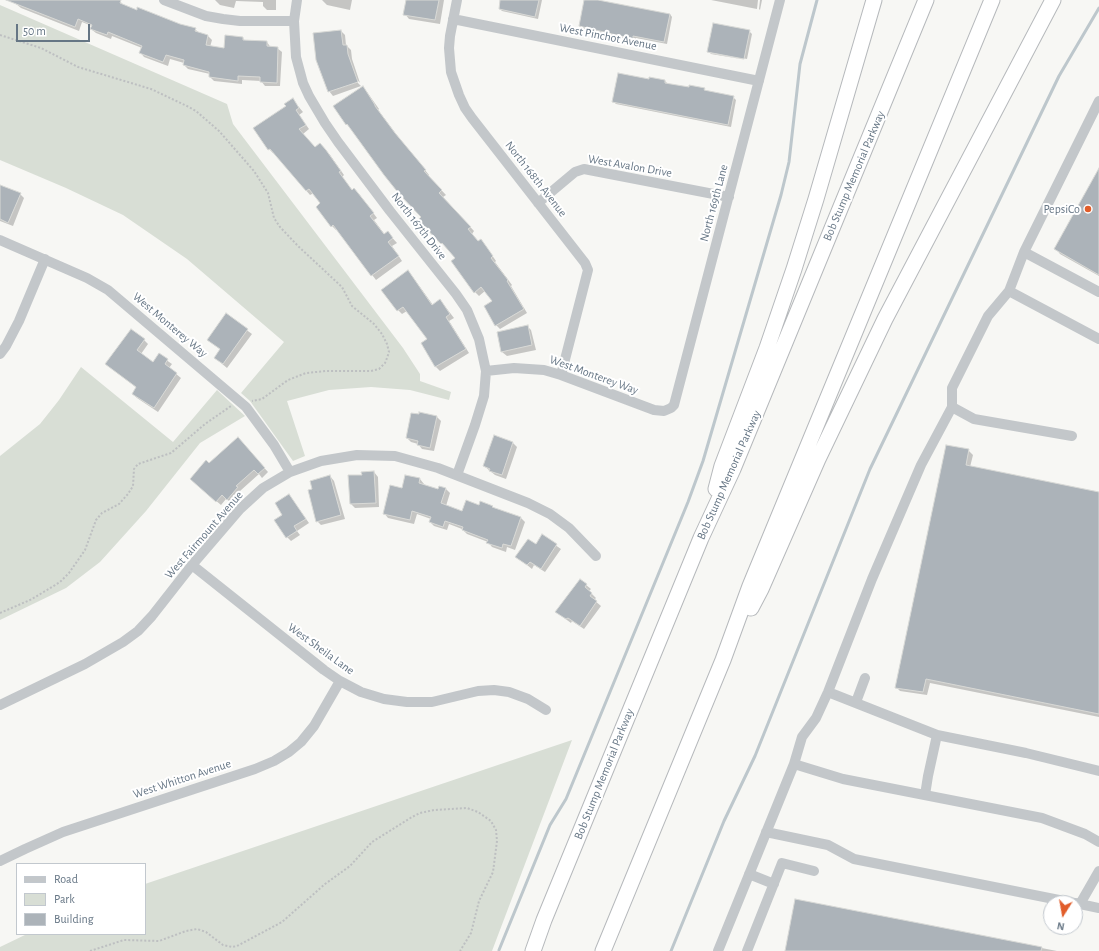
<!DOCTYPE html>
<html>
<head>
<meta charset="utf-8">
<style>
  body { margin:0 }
  #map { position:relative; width:1099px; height:951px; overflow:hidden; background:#f7f7f4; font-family:"Alegreya Sans",sans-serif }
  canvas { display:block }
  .legend { position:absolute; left:16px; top:863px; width:130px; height:72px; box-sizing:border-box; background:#fff; border:1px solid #c2c8ce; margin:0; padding:5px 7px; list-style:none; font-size:12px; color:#667685 }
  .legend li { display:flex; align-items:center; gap:8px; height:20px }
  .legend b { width:20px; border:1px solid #c2c8ce }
  .north { position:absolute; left:1043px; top:895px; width:40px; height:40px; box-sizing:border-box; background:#fff; border:1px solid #c2c8ce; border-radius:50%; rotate:191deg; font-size:11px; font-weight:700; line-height:16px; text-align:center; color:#667685 }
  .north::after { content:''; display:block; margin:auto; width:14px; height:18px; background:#e15d2a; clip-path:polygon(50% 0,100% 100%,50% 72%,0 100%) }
  .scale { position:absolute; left:16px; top:24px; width:74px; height:18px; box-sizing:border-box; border:2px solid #667685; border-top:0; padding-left:5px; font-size:12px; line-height:14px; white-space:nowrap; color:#667685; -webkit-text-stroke:3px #fff; paint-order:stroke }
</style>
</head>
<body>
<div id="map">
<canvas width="1099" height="951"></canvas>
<ul class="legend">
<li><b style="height:5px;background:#c3c7ca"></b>Road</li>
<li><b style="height:11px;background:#d8ded5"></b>Park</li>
<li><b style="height:11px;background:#acb3b9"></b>Building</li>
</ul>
<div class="north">N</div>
<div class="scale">50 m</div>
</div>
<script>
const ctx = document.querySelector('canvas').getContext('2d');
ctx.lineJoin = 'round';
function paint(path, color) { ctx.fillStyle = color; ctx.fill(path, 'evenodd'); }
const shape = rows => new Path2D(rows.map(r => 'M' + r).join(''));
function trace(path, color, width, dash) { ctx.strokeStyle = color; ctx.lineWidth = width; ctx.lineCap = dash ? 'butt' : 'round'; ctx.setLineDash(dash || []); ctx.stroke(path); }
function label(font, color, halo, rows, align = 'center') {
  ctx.font = font + ' "Alegreya Sans",sans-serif'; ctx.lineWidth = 4; ctx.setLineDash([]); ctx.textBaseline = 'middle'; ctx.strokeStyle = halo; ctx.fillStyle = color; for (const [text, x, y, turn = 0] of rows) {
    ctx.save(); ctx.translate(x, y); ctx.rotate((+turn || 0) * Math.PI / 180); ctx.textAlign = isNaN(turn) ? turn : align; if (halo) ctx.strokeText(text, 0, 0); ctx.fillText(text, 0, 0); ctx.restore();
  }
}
const green = shape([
  [0,5,227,104,233,124,403,348,420,374,420,381,451,392,449,400,410,390,371,387,329,390,287,401,305,456,293,461,250,401,241,393,284,342,187,259,123,215,66,188,0,160],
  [81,367,173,442,217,390,245,416,200,443,146,511,100,562,66,588,0,620,0,456,40,424,59,400],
  [572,740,492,951,0,951,0,947,27,934,145,934,145,884]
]);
const shadow = shape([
  [15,0,116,0,120,1,124,6,180,25,195,29,200,34,208,36,212,40,210,47,225,49,243,38,245,41,267,42,271,48,277,48,282,52,280,86,265,86,261,81,242,80,242,84,214,81,210,77,210,74,188,69,184,65,184,63,170,59,168,66,144,57,140,52,142,48,112,36,111,39,96,33,91,29,92,26,82,22,79,31,21,8,16,4],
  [215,0,276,0,276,10,267,10,263,6,263,2,236,1,234,8,220,5],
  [322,0,352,0,350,10,327,5],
  [407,0,444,0,440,24,409,19,405,14],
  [501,0,542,0,538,19,502,11,500,9],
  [586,0,593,0,670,14,672,17,667,44,636,38,635,41,583,29,580,26],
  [711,0,758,0,757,9],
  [760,0,762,0,760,10,759,9],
  [341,31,345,35,346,45,351,50,352,59,360,83,355,77,354,79,361,86,333,96,329,91],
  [749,31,752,34,747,59,710,51,710,53,708,51],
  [710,53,747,60,711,54],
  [665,81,668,84,704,89,707,92,733,97,736,100,731,127,616,104,613,101],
  [363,88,367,92,379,109,378,110,399,138,429,175,428,176,446,195,443,197,474,231,472,234,479,242,485,245,496,261,495,262,512,285,511,286,527,313,500,329,496,325,493,302,485,291,479,296,475,292,457,258,447,246,446,247,420,220,423,217,347,124,335,107],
  [293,100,303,112,299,115,309,129,303,134,315,148,320,144,330,155,344,175,342,177,353,191,359,194,377,218,374,220,385,235,388,233,397,243,392,246,402,261,376,280,337,229,336,230,332,226,322,203,314,193,310,195,274,153,273,153,269,149,287,106],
  [1099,170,1099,276,1060,254,1056,249],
  [0,186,20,194,24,198,13,226,0,221],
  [412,276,433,305,440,300,444,305,454,318,449,321,469,353,440,371,436,367,422,344,428,340,407,311,402,314,398,310],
  [226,315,252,334,227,368,215,358,221,350,213,344],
  [527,326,531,330,536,350,507,356,502,352,498,332],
  [144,340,148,344,141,354,153,364,159,355,172,364,169,368,181,378,158,412,137,398,133,394,137,388,111,368],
  [412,414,437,417,441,421,434,451,422,449,418,444,411,442,407,438],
  [495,436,513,443,517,447,506,479,495,475,484,466],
  [242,443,268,472,262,478,259,474,240,491,241,492,232,503,226,499,221,505,195,483,209,464],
  [968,450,973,455,970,467,1099,493,1099,717,930,683,927,695,900,691,896,687],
  [374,472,378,477,379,507,355,508,351,504,363,476],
  [330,476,334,481,345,519,321,525,317,521],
  [420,479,424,484,423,485,438,490,439,487,446,489,450,493,446,506,463,512,479,506,492,506,495,509,521,518,525,522,515,550,507,547,506,552,492,547,488,542,467,534,462,529,449,524,447,530,434,526,430,522,431,519,417,514,414,524,388,518,384,513,403,489],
  [289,495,309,523,297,531,300,535,291,541,287,537,283,515],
  [542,536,561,549,545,572,534,565,532,569,517,557,536,546],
  [580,580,591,589,589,591,596,598,594,600,601,606,584,629,572,621,571,623,556,612],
  [796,900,1057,951,786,951]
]);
const stream = shape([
  [499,950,550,825,566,799,688,502,703,461,781,195,789,162,800,64,817,0],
  [671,951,724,821,755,756,870,469,1059,76,1099,8]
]);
const building = shape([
  [6,0,121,0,120,3,137,10,137,7,180,24,196,28,195,31,208,35,206,45,224,48,225,35,243,37,243,40,267,41,267,46,278,47,277,83,260,82,260,77,238,76,238,81,209,77,209,72,183,65,184,60,166,55,163,62,139,53,142,46,108,32,107,35,90,29,92,25,78,19,75,27,6,0],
  [406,0,439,0,435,20,403,15,406,0],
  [500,0,539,0,535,17,499,9,500,0],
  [584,0,598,0,670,14,664,42,633,36,633,39,579,26,584,0],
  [713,23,750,30,744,59,707,52,713,23],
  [341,30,343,45,347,45,348,54,358,82,328,92,316,60,313,33,341,30],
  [618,73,649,79,649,77,665,80,665,83,689,87,689,85,705,88,704,90,734,96,728,125,612,102,618,73],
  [363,86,375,105,375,106,395,133,426,170,424,171,442,190,439,193,471,227,468,229,478,241,481,239,493,256,491,258,508,280,507,281,524,309,495,326,484,306,492,301,481,287,474,293,451,261,455,258,442,243,441,244,418,220,421,217,400,195,384,175,347,124,346,125,333,106,363,86],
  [293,98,299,108,296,110,306,125,299,129,315,147,320,143,326,150,341,171,339,172,352,190,354,188,374,213,370,216,384,234,388,231,393,238,388,242,399,256,371,276,333,225,331,227,316,207,320,203,309,189,306,191,270,149,268,150,253,128,286,106,284,104,293,98],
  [1099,168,1099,275,1054,249,1099,168],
  [0,185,21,193,8,223,0,219,0,185],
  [408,270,432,305,440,299,450,314,446,317,466,349,435,367,421,343,427,339,403,307,397,311,381,290,408,270],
  [226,313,248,329,223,364,214,358,220,349,207,340,226,313],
  [528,325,532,345,501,352,497,332,528,325],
  [131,329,145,339,137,350,153,362,159,353,168,359,165,364,177,373,154,408,132,394,136,387,105,364,131,329],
  [419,412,437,416,430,448,417,445,418,441,406,438,411,413,419,414,419,412],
  [494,435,513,442,502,475,489,471,490,469,483,466,494,435],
  [238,437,265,468,258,474,254,470,236,486,238,487,227,500,222,495,216,502,190,479,206,460,209,463,238,437],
  [946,445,969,449,966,465,1099,492,1099,714,926,679,923,692,895,688,946,445],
  [374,471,376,503,350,504,348,475,362,475,361,472,374,471],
  [330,475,341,515,316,522,308,490,312,489,310,481,330,475],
  [405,475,420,478,419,483,438,489,439,486,446,488,441,503,462,511,466,500,479,505,480,501,493,506,492,507,521,517,511,546,503,544,502,548,486,543,488,540,462,530,463,527,445,521,443,527,429,522,431,517,412,511,410,520,383,514,390,485,402,488,405,475],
  [289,494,306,519,294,526,297,531,286,538,274,520,282,515,275,503,289,494],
  [542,534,557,544,541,569,530,562,527,565,515,557,528,539,536,544,542,534],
  [580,579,587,584,585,587,592,593,590,596,597,601,580,626,568,618,566,619,555,612,580,579],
  [795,899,1042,947,1041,951,785,951,795,899]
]);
const path = shape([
  [0,35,41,48,78,67,151,89,189,107,196,111,219,131,254,171,268,193,274,218,280,227,298,246,342,287,352,306,374,324,382,334,387,344,389,352,387,358,385,363,379,369,371,371,326,371,306,373,288,380,262,399,252,401],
  [0,613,30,600,47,590,60,582,69,573,85,550,96,520,102,513,119,504,128,494,133,486,134,469,138,464,171,453,205,424,231,406],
  [90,951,124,940,159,941,186,931,197,929,206,932,223,945,232,947,237,946,282,922,325,884,350,866,372,842,412,817,420,813,434,810,467,808,478,812,491,821,496,830,497,841,493,872,479,901,471,933,460,951]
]);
const minor = shape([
  [164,0,206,16,223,19,240,21,294,21],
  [297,0,294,21,296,57,303,83,309,96,325,123,338,142,390,211,456,294,467,310,479,339,486,371,484,396,475,425,457,475],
  [457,0,450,36,449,48,451,72,459,95,465,108,472,118,585,263,588,270,561,375],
  [453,19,759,81],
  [1099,101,1024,252,1009,291,1099,339],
  [538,203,575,172,584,169,729,197],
  [0,240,87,278,108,290,246,407,274,445,290,472],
  [1024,252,1099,292],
  [0,354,6,346,19,321,45,259],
  [486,371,514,368,544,370,561,375,654,410,664,411,671,408,674,405,780,0],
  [952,407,974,419,1072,436],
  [192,565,324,670,340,681,361,692,384,699,407,702,432,702,478,691,494,690,509,692,528,699,546,710],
  [828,692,937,735],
  [856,702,865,678],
  [0,705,85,664,123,642,138,631,152,616,192,565,240,509,263,488,290,472,321,461,357,455,395,456,438,468,528,503,550,514,569,528,596,556],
  [794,764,843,779,1042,818,1085,834,1099,842],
  [925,795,928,776,937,735,1026,753,1099,771],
  [766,832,828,845,854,859,1074,903],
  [0,861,25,849,63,832,255,769,274,761,289,752,301,742,314,726,340,681],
  [749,874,774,884],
  [1075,903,1080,904,1099,871],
  [1080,904,1099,908],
  [718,951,794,764,802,737,816,718,828,692,872,579,921,465,952,407,952,388,988,316,1009,291],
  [747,951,782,863,814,871]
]);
const highway = shape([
  [716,489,722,466,767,348,794,269,816,199,874,0],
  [751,608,761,589,818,459,885,319,1053,0],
  [533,951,544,920,701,538,733,469,926,0],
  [603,951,723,660,750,586,992,0]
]);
const markers = [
  [1088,209,4,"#e15d2a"]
];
const streetNames = [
  ["West Pinchot Avenue",608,37,11],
  ["West Avalon Drive",630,166,10],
  ["Bob Stump Memorial Parkway",854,176,-67],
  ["North 168th Avenue",536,179,52],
  ["North 169th Lane",714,203,-75],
  ["North 167th Drive",419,226,52],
  ["West Monterey Way",170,325,40],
  ["West Monterey Way",594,375,20],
  ["Bob Stump Memorial Parkway",729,475,-66],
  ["West Fairmount Avenue",204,535,-49],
  ["West Sheila Lane",321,649,36],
  ["Bob Stump Memorial Parkway",604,774,-68],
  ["West Whitton Avenue",182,779,-18]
];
const poiNames = [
  ["PepsiCo",1080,209]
];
paint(green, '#d8ded5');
paint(shadow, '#0003');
trace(stream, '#bdc7cc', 3);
paint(building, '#acb3b9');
trace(building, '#d8d9d6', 1);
trace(highway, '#b6b9bc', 17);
trace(path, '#bdbfc1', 2, [2, 2]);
trace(minor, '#c3c7ca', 10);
trace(highway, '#fff', 15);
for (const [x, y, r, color] of markers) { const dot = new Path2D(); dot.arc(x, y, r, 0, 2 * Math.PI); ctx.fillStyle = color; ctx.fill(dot); trace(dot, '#fff', 1.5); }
label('12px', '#667685', '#fff', streetNames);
label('12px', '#667685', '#fff', poiNames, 'right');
</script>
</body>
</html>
